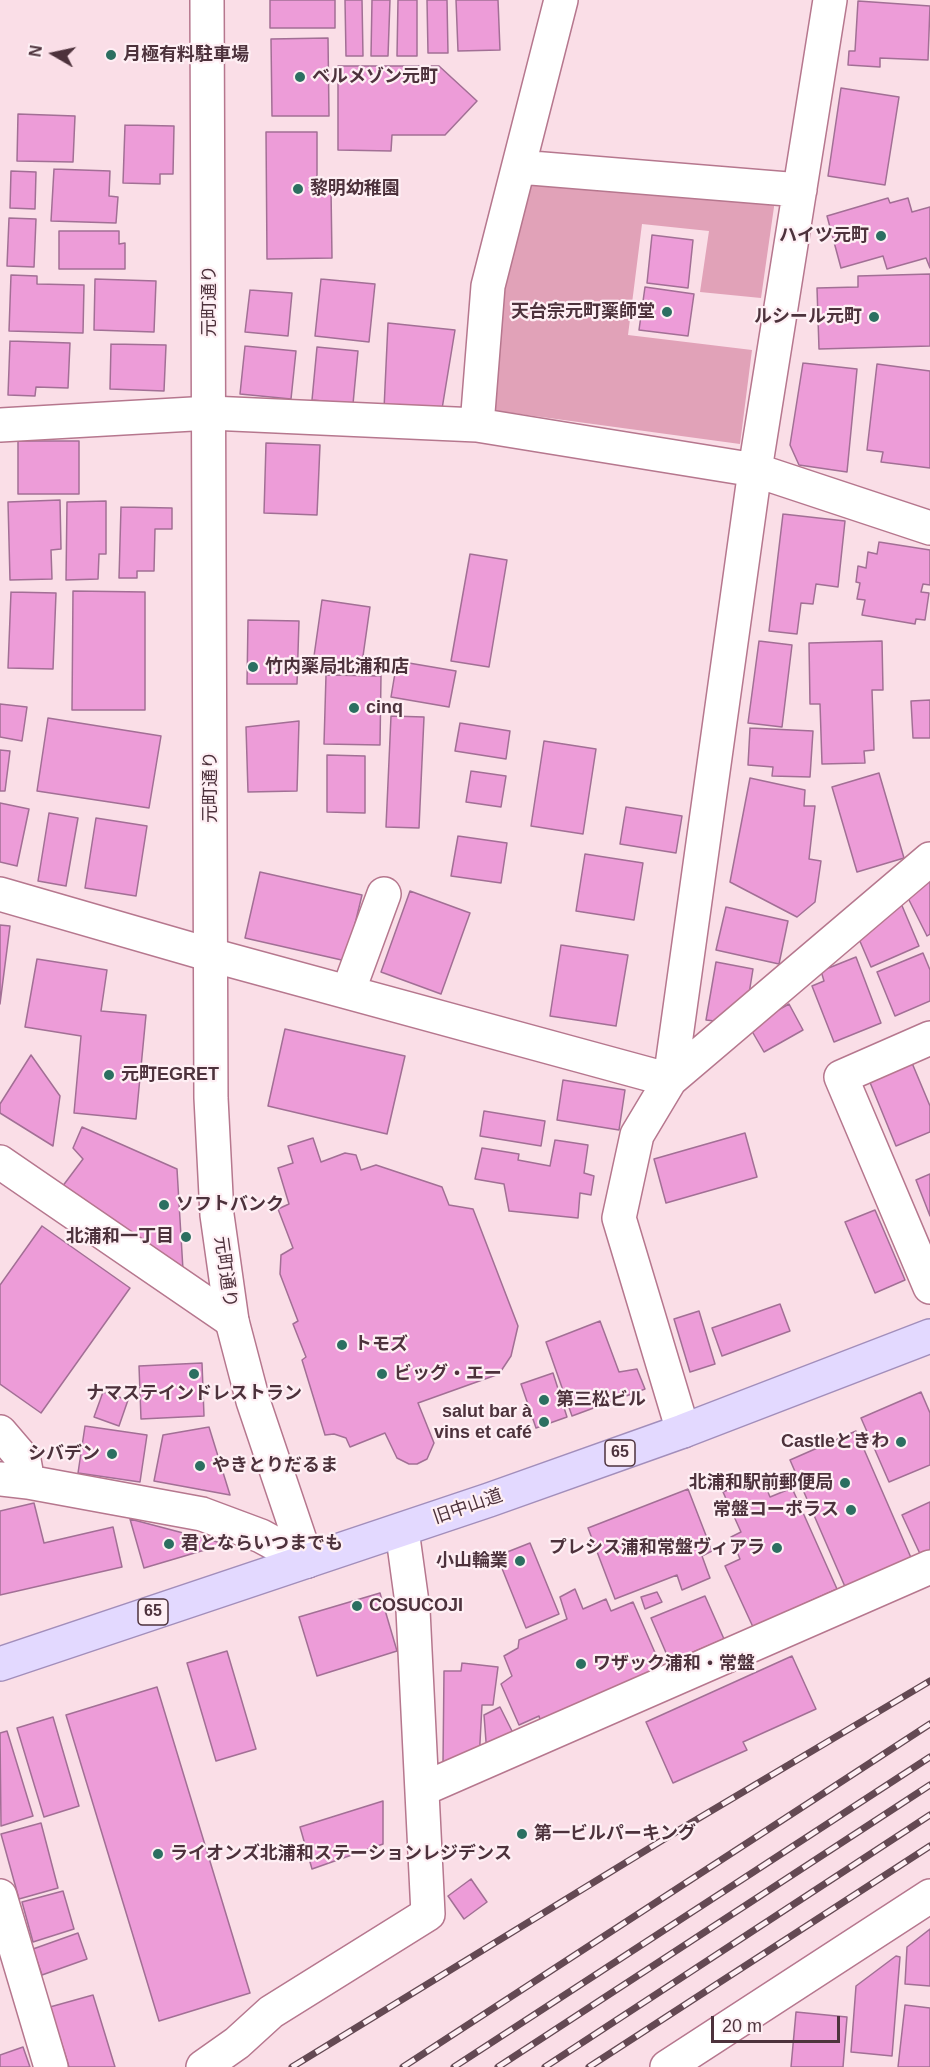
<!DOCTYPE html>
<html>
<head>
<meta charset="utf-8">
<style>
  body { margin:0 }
  #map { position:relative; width:930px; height:2067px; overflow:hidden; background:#fadee7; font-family:Arial,sans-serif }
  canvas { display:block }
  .north { position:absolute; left:24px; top:24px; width:60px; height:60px; -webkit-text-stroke:4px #feeff4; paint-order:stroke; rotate:279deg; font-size:16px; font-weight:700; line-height:24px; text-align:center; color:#4d323c }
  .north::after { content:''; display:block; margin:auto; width:21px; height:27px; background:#4d323c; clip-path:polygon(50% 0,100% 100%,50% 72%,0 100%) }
  .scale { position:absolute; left:711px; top:2016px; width:129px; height:27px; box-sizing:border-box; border:3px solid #4d323c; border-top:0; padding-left:8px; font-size:18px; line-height:21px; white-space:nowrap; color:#4d323c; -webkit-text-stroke:4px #feeff4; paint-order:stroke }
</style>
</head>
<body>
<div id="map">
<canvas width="930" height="2067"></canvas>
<div class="north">N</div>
<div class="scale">20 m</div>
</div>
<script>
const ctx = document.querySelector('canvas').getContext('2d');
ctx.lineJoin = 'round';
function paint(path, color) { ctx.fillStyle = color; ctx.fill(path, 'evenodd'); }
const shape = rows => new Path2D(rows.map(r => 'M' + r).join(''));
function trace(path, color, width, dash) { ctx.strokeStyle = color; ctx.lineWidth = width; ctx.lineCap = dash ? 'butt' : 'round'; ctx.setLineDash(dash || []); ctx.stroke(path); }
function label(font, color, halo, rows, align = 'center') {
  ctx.font = font + ' Arial,"Noto Sans JP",sans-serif'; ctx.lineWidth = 4.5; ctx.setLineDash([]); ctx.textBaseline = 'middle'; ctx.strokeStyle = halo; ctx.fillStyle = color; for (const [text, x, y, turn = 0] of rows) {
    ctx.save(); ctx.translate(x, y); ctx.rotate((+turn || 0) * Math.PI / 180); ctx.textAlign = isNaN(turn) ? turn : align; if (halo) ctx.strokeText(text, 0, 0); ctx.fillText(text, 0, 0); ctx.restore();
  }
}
const green = shape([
  [531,179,775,200,761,298,700,292,709,231,642,224,628,335,752,350,740,444,490,410,501,285]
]);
const building = shape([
  [270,0,335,0,335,28,270,28,270,0],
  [345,0,362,0,363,56,346,56,345,0],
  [372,0,390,0,388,56,371,56,372,0],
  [398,0,417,0,417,56,397,56,398,0],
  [427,0,447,0,448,53,428,53,427,0],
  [456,0,498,0,500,50,458,51,456,0],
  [858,1,930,6,928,60,880,58,880,67,848,65,849,51,855,51,858,1],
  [328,38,329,116,272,116,271,39,328,38],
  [338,66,439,66,477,101,445,135,392,135,391,151,338,150,338,66],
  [841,88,899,97,885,185,828,176,841,88],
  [18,114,75,116,73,162,17,161,18,114],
  [125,125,174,126,173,174,160,174,160,184,123,183,125,125],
  [266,132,317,132,317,189,331,189,332,258,267,259,266,132],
  [54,169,110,171,109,196,118,197,116,223,51,221,54,169],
  [11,171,36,172,35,209,10,208,11,171],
  [888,198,890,203,908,198,912,212,930,207,930,268,926,258,887,269,883,256,841,268,827,216,888,198],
  [9,218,36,219,34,267,7,266,9,218],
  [59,231,119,231,119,244,125,243,125,269,59,269,59,231],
  [652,235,693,240,688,288,647,283,652,235],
  [930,274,930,346,819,349,817,288,858,287,858,276,930,274],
  [11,275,37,276,37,284,84,285,83,333,9,331,11,275],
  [95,279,156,281,154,332,94,330,95,279],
  [321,279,375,284,369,342,315,336,321,279],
  [645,287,694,294,688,336,639,330,645,287],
  [250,290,292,293,288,336,245,332,250,290],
  [388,323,455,330,441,415,384,409,388,323],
  [10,341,70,343,68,388,36,387,35,396,8,395,10,341],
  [111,344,166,345,164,391,110,389,111,344],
  [245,346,296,351,291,399,240,394,245,346],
  [317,347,358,351,353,404,312,400,317,347],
  [803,363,857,369,847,472,799,465,790,445,803,363],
  [877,364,930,371,930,468,881,462,883,452,867,450,877,364],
  [18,441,79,441,79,494,18,494,18,441],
  [266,443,320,445,317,515,264,513,266,443],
  [60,500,61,549,51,550,52,579,10,580,8,502,60,500],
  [106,501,106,554,99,554,98,579,66,580,67,502,106,501],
  [121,507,172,508,172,529,155,529,154,571,137,571,137,578,119,578,121,507],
  [783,514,845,521,838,587,816,584,813,604,801,603,797,634,769,631,783,514],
  [879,542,930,550,930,585,923,584,921,592,929,593,925,620,916,619,915,624,862,615,865,600,857,599,860,583,856,582,858,566,866,568,868,552,877,554,879,542],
  [470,554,507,560,489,667,451,661,470,554],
  [73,591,145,592,145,710,72,710,73,591],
  [11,592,56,593,53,669,8,668,11,592],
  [322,600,370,607,361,670,313,663,322,600],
  [248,620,299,621,297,684,247,684,248,620],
  [759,641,792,645,782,727,748,723,759,641],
  [882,641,883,690,872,690,874,750,864,751,865,763,822,764,820,704,810,704,809,643,882,641],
  [397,661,456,671,449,707,391,697,397,661],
  [326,675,381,676,380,745,324,744,326,675],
  [930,700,930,738,913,738,911,701,930,700],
  [0,704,27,707,22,741,0,737,0,704],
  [391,716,424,717,419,828,386,827,391,716],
  [48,718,161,736,149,808,37,791,48,718],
  [299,721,297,791,248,792,246,727,299,721],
  [460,723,510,731,506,759,455,751,460,723],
  [750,728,813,731,810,777,772,776,773,767,748,765,750,728],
  [544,741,596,749,583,834,531,826,544,741],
  [0,750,10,751,5,791,0,791,0,750],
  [327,755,365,756,365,813,327,812,327,755],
  [471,771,506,776,501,807,466,802,471,771],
  [879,773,904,858,857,872,832,787,879,773],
  [750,778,805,790,804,806,815,806,809,859,821,861,815,902,797,917,730,882,750,778],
  [0,803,29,809,17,866,0,862,0,803],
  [626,807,682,816,676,853,620,844,626,807],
  [49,813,78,818,66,886,38,881,49,813],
  [96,818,147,826,136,896,85,888,96,818],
  [458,836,507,843,501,883,451,876,458,836],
  [585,854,643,863,634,920,576,911,585,854],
  [260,872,362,895,346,961,245,938,260,872],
  [930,874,930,934,927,936,903,888,930,874],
  [410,891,470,913,441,994,381,972,410,891],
  [900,901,919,946,871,967,856,932,900,901],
  [726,907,788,921,779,964,716,950,726,907],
  [0,925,10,926,0,1004,0,925],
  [561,945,628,955,616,1026,550,1016,561,945],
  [923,953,930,970,930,1001,895,1016,877,972,923,953],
  [856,957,881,1023,834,1042,812,986,824,981,821,971,856,957],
  [37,959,107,970,101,1011,146,1015,136,1119,74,1113,81,1036,25,1027,37,959],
  [716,962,753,969,748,1000,723,1022,706,1020,716,962],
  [789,1004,803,1030,764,1052,749,1026,789,1004],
  [285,1029,405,1056,387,1134,268,1106,285,1029],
  [31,1055,60,1096,53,1146,0,1113,0,1104,31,1055],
  [912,1063,930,1106,930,1132,896,1146,869,1080,912,1063],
  [563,1080,625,1090,619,1130,557,1120,563,1080],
  [484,1111,545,1121,541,1146,480,1136,484,1111],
  [82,1127,177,1169,183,1270,62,1187,83,1159,73,1148,82,1127],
  [745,1133,757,1177,666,1203,654,1159,745,1133],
  [313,1138,321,1162,345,1153,356,1155,361,1170,376,1165,442,1187,449,1205,473,1209,518,1326,511,1356,499,1374,418,1403,434,1443,427,1459,417,1464,409,1464,397,1458,385,1433,350,1447,346,1438,334,1434,325,1435,302,1360,306,1357,293,1324,298,1321,280,1274,281,1255,293,1248,278,1209,289,1204,278,1168,293,1163,288,1146,313,1138],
  [555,1140,588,1145,584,1173,594,1176,591,1195,580,1193,578,1218,509,1211,504,1184,475,1179,482,1148,519,1154,518,1160,550,1166,555,1140],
  [930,1174,930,1216,916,1180,930,1174],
  [875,1210,905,1280,875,1293,845,1222,875,1210],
  [42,1226,130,1288,41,1413,0,1384,0,1285,42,1226],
  [780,1304,790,1331,722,1356,712,1328,780,1304],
  [699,1311,715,1364,690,1372,674,1319,699,1311],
  [600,1321,619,1372,637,1369,645,1389,572,1416,546,1342,600,1321],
  [202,1363,204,1416,141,1419,139,1366,202,1363],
  [553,1373,567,1417,536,1428,521,1384,553,1373],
  [103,1392,128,1400,119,1426,94,1417,103,1392],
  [921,1392,930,1413,930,1465,889,1482,861,1418,921,1392],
  [85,1426,147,1435,140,1482,78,1473,85,1426],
  [209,1427,230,1495,154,1481,163,1435,209,1427],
  [856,1431,912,1560,846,1589,790,1460,856,1431],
  [761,1475,770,1497,792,1488,837,1589,753,1627,725,1566,740,1559,731,1537,741,1532,723,1492,761,1475],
  [688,1489,712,1551,702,1556,710,1578,682,1590,677,1575,615,1599,588,1528,688,1489],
  [930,1502,930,1552,921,1556,902,1515,930,1502],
  [34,1503,44,1543,113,1527,122,1567,0,1595,0,1511,34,1503],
  [130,1519,225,1544,144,1568,130,1519],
  [530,1543,559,1614,526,1628,497,1556,530,1543],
  [575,1589,583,1609,606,1599,611,1611,633,1602,656,1655,655,1672,541,1723,539,1716,519,1725,501,1684,512,1676,504,1656,518,1648,519,1640,567,1619,560,1597,575,1589],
  [657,1592,662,1602,645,1609,641,1597,657,1592],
  [380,1593,397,1651,317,1676,299,1617,380,1593],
  [705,1596,724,1639,670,1662,651,1618,705,1596],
  [227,1651,256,1749,216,1761,187,1663,227,1651],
  [792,1656,816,1709,743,1742,747,1750,673,1783,646,1722,792,1656],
  [462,1663,498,1667,493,1705,482,1705,479,1761,443,1763,444,1671,461,1671,462,1663],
  [157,1687,250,1993,159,2021,66,1715,157,1687],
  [500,1707,517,1741,487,1755,484,1715,500,1707],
  [53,1717,79,1806,44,1817,17,1728,53,1717],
  [7,1731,33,1816,1,1826,0,1733,7,1731],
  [383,1801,383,1844,312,1869,300,1827,383,1801],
  [41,1823,58,1888,19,1899,1,1834,41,1823],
  [471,1879,487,1902,464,1919,448,1896,471,1879],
  [63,1891,74,1929,33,1942,22,1902,63,1891],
  [930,1929,930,1986,905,1984,907,1947,930,1929],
  [78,1933,87,1959,42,1975,33,1949,78,1933],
  [896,1956,900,1957,892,2056,851,2052,856,1986,896,1956],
  [93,1995,115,2067,69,2067,50,2007,93,1995],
  [905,2005,930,2008,930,2067,898,2067,905,2005],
  [796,2012,847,2017,843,2067,791,2067,796,2012],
  [23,2047,30,2067,0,2067,0,2055,23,2047]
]);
const street = shape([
  [519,167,800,190],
  [0,425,210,413,477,425,755,470,930,528],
  [477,425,488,286,561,0],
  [0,894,211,955,670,1080,930,859],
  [348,992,384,894],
  [930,1038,841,1077,930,1287],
  [0,1162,232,1321],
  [683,1431,619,1218,637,1135,670,1080,755,470,830,0],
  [0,1432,24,1460,28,1482],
  [0,1479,28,1482,202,1514,261,1536,307,1561],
  [423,1789,930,1567],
  [0,1896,51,2067],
  [203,2067,237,2043,271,2012,428,1914,413,1610,402,1530],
  [667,2067,930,1896]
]);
const secondary = shape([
  [207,0,211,1098,217,1215,232,1321,253,1401,307,1561]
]);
const primary = shape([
  [0,1664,489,1500,683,1431,930,1336]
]);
const rail = shape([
  [292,2067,679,1830,930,1681],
  [403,2067,930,1724],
  [454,2067,930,1757],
  [498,2067,930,1785],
  [545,2067,930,1815],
  [589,2067,930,1846]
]);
const markers = [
  [111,55,6,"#2c6f61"],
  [300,77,6,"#2c6f61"],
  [298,189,6,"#2c6f61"],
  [881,236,6,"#2c6f61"],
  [667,312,6,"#2c6f61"],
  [874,317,6,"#2c6f61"],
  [253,667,6,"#2c6f61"],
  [354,708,6,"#2c6f61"],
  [109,1075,6,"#2c6f61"],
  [164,1205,6,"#2c6f61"],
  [186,1237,6,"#2c6f61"],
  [342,1345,6,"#2c6f61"],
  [194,1374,6,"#2c6f61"],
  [382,1374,6,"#2c6f61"],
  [544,1400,6,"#2c6f61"],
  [544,1422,6,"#2c6f61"],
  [901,1442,6,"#2c6f61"],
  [112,1454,6,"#2c6f61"],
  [200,1466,6,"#2c6f61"],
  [845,1483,6,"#2c6f61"],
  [851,1510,6,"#2c6f61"],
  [169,1544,6,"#2c6f61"],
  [777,1548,6,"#2c6f61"],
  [520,1561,6,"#2c6f61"],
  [357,1606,6,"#2c6f61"],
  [581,1664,6,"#2c6f61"],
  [522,1834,6,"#2c6f61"],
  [158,1854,6,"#2c6f61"]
];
const shields = [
  [620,1453,30],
  [153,1612,30]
];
const shieldNames = [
  ["65",620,1453],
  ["65",153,1612]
];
const poiNames = [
  ["月極有料駐車場",123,55],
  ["ベルメゾン元町",312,77],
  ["黎明幼稚園",310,189],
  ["ハイツ元町",869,236,"right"],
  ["天台宗元町薬師堂",655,312,"right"],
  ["ルシール元町",862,317,"right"],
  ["竹内薬局北浦和店",265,667],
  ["cinq",366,708],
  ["元町EGRET",121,1075],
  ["ソフトバンク",176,1205],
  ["北浦和一丁目",174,1237,"right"],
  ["トモズ",354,1345],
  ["ビッグ・エー",394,1374],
  ["ナマステインドレストラン",194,1394,"center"],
  ["第三松ビル",556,1400],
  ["salut bar à",532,1412,"right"],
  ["vins et café",532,1433,"right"],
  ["Castleときわ",889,1442,"right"],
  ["シバデン",100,1454,"right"],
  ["やきとりだるま",212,1466],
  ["北浦和駅前郵便局",833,1483,"right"],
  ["常盤コーポラス",839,1510,"right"],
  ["君とならいつまでも",181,1544],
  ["プレシス浦和常盤ヴィアラ",765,1548,"right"],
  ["小山輪業",508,1561,"right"],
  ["COSUCOJI",369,1606],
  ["ワザック浦和・常盤",593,1664],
  ["第一ビルパーキング",534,1834],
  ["ライオンズ北浦和ステーションレジデンス",170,1854]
];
const streetNames = [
  ["元町通り",210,301,-90],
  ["元町通り",211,787,-90],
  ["元町通り",225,1272,82],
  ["旧中山道",468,1507,-19]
];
paint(green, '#e1a2b8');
paint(building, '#ed9cd8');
trace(building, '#a26f95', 1.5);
trace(street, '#b6778e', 36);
trace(secondary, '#b6778e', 36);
trace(primary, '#a28ebb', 36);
trace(street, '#fff', 33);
trace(secondary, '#fff', 33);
trace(primary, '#e3d9ff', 33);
trace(rail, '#644953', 7);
trace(rail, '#feeff4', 4.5, [14]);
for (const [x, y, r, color] of markers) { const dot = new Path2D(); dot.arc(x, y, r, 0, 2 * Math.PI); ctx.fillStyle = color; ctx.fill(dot); trace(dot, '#feeff4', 2); }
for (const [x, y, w] of shields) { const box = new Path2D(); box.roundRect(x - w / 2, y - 13, w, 26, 4.5); ctx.fillStyle = '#feeff4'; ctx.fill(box); trace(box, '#4d323c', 1.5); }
label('bold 16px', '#4d323c', null, shieldNames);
label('bold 18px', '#4d323c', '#feeff4', poiNames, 'left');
label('18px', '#4d323c', '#feeff4', streetNames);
</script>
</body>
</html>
